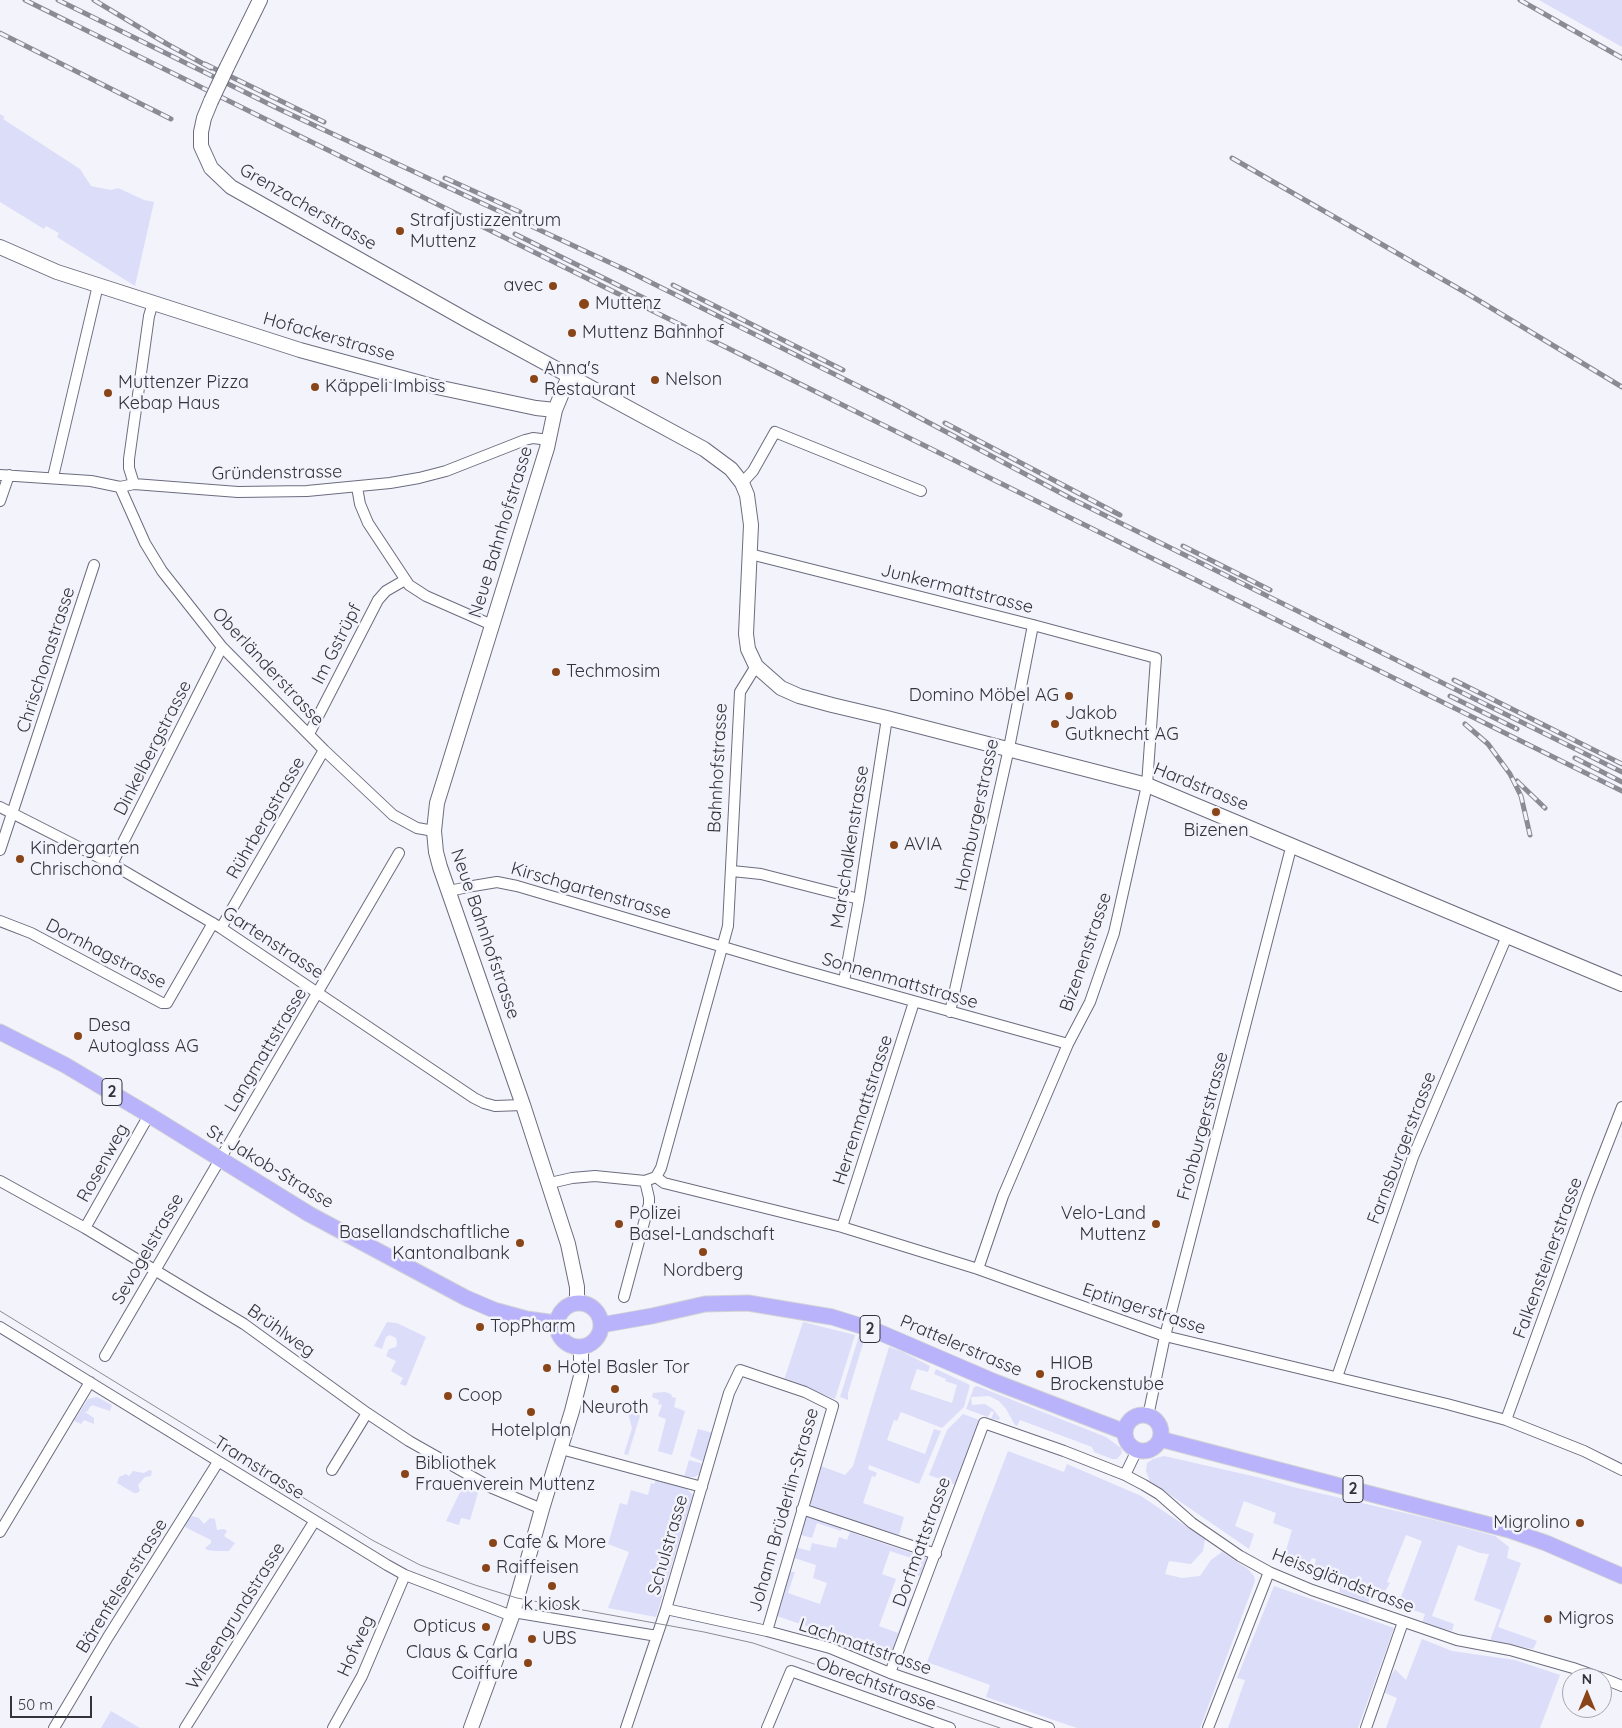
<!DOCTYPE html>
<html>
<head>
<meta charset="utf-8">
<style>
  body { margin:0 }
  #map { position:relative; width:1622px; height:1728px; overflow:hidden; background:#f3f3fc; font-family:Quicksand,sans-serif }
  canvas { display:block }
  .north { position:absolute; left:1562px; top:1668px; width:50px; height:50px; box-sizing:border-box; background:#f3f3fc; border:1px solid #a6a6af; border-radius:50%; rotate:0deg; font-size:14px; font-weight:700; line-height:20px; text-align:center; color:#33333c }
  .north::after { content:''; display:block; margin:auto; width:18px; height:22px; background:#894517; clip-path:polygon(50% 0,100% 100%,50% 72%,0 100%) }
  .scale { position:absolute; left:10px; top:1696px; width:82px; height:22px; box-sizing:border-box; border:2px solid #33333c; border-top:0; padding-left:6px; font-size:15px; line-height:18px; white-space:nowrap; color:#33333c; -webkit-text-stroke:4px #f3f3fc; paint-order:stroke }
</style>
</head>
<body>
<div id="map">
<canvas width="1622" height="1728"></canvas>
<div class="north">N</div>
<div class="scale">50 m</div>
</div>
<script>
const ctx = document.querySelector('canvas').getContext('2d');
ctx.lineJoin = 'round';
function paint(path, color) { ctx.fillStyle = color; ctx.fill(path, 'evenodd'); }
const shape = rows => new Path2D(rows.map(r => 'M' + r).join(''));
function trace(path, color, width, dash) { ctx.strokeStyle = color; ctx.lineWidth = width; ctx.lineCap = dash ? 'butt' : 'round'; ctx.setLineDash(dash || []); ctx.stroke(path); }
function label(font, color, halo, rows, align = 'center') {
  ctx.font = font + ' Quicksand,sans-serif'; ctx.lineWidth = 5; ctx.setLineDash([]); ctx.textBaseline = 'middle'; ctx.strokeStyle = halo; ctx.fillStyle = color; for (const [text, x, y, turn = 0] of rows) {
    ctx.save(); ctx.translate(x, y); ctx.rotate((+turn || 0) * Math.PI / 180); ctx.textAlign = isNaN(turn) ? turn : align; if (halo) ctx.strokeText(text, 0, 0); ctx.fillText(text, 0, 0); ctx.restore();
  }
}
const green = shape([
  [1539,0,1622,0,1622,47],
  [0,114,5,117,3,119,80,169,91,186,111,190,118,188,144,200,154,202,135,286,57,237,59,233,46,226,44,229,0,202],
  [387,1322,397,1323,426,1337,406,1386,400,1384,403,1378,391,1371,396,1361,386,1356,389,1349,396,1347,397,1343,396,1338,390,1335,386,1337,382,1349,374,1346],
  [803,1322,855,1335,835,1399,784,1380],
  [859,1336,865,1337,848,1393,848,1400,840,1397],
  [889,1347,901,1351,930,1366,928,1372,917,1369,910,1389,952,1403,957,1385,945,1381,946,1379,934,1374,936,1369,970,1385,964,1407,942,1428,901,1412,897,1421,894,1420,887,1440,925,1454,934,1429,941,1431,919,1484,869,1465,868,1469,877,1473,875,1477,872,1476,863,1503,904,1517,899,1535,813,1509,809,1499,821,1466,845,1475,853,1466],
  [977,1386,1106,1437,1121,1448,1122,1453,1117,1459,1112,1459,1094,1452,1092,1447,1020,1420,1017,1426,1015,1425,1006,1409,999,1401,989,1396,971,1397,972,1405,985,1404,993,1409,1000,1418,999,1420,991,1419,994,1412,991,1411,988,1417,966,1409,974,1387],
  [665,1392,671,1394,672,1397,676,1398,674,1407,685,1411,672,1455,658,1451,666,1419,658,1416,662,1405,658,1404,659,1400,652,1397,653,1393],
  [97,1397,112,1405,110,1411,92,1405,89,1408,88,1411,85,1412,94,1418,94,1424,84,1420,81,1424,74,1421,88,1399],
  [639,1405,643,1406,628,1455,624,1454,632,1428,628,1413,631,1408,637,1409],
  [963,1414,982,1421,959,1486,929,1475,947,1430],
  [698,1429,713,1433,704,1462,690,1456],
  [1008,1451,1064,1472,1067,1464,1141,1496,1205,1539,1203,1551,1191,1564,1169,1561,1165,1574,1182,1578,1200,1576,1211,1560,1222,1552,1248,1569,1254,1576,1255,1581,1200,1728,1077,1728,986,1697,990,1685,927,1662],
  [1164,1456,1261,1478,1293,1487,1431,1519,1495,1536,1509,1547,1507,1558,1521,1563,1498,1627,1537,1641,1533,1649,1490,1641,1501,1610,1474,1600,1489,1554,1480,1553,1458,1545,1432,1616,1454,1624,1452,1631,1422,1623,1425,1614,1398,1605,1422,1541,1406,1535,1387,1582,1390,1583,1381,1598,1372,1594,1368,1603,1339,1592,1342,1581,1313,1571,1316,1559,1312,1558,1306,1569,1283,1560,1292,1530,1273,1523,1276,1513,1244,1501,1235,1526,1254,1534,1249,1549,1150,1481,1146,1471,1147,1463,1153,1459],
  [689,1460,703,1464,701,1473,695,1477,684,1477],
  [149,1470,152,1471,151,1476,145,1477,138,1485,140,1491,137,1493,134,1493,117,1483,119,1477,126,1474,129,1476,133,1471,144,1473],
  [656,1480,687,1489,693,1495,656,1617,608,1608,629,1552,608,1544,620,1503,627,1505,631,1490,648,1495,651,1483,654,1484],
  [463,1486,478,1493,470,1520,461,1518,459,1525,446,1521],
  [192,1516,199,1518,204,1524,210,1518,215,1519,217,1530,224,1529,227,1531,224,1536,235,1543,229,1551,216,1551,207,1550,205,1548,211,1543,211,1540,185,1527,187,1519],
  [808,1516,843,1526,841,1531,817,1523,812,1538,801,1535,799,1533,805,1518],
  [850,1532,929,1559,922,1577,913,1573,917,1560,890,1551,882,1574,896,1579,879,1626,898,1633,910,1599,913,1600,890,1663,816,1637,818,1630,774,1615,789,1572,795,1572,788,1593,820,1604,827,1583,813,1578,816,1565,791,1557,795,1547,810,1551,812,1543,836,1548,839,1537,847,1540],
  [1274,1586,1394,1628,1358,1728,1228,1728,1245,1680,1237,1678],
  [1422,1639,1452,1651,1515,1660,1560,1675,1540,1728,1386,1728,1397,1698,1385,1693,1391,1676,1395,1669,1406,1680],
  [111,1711,140,1728,101,1728]
]);
const street = shape([
  [0,475,91,481,120,487,134,484,238,492,307,491,390,483,419,478,446,471,525,440,533,438,549,440],
  [53,477,98,285],
  [742,483,753,471,775,432,921,491],
  [134,484,129,468,129,459,149,316,153,303],
  [120,487,145,543,162,571,222,647,324,750,393,815,417,828,434,831],
  [357,487,360,504,368,523,409,585,426,596,492,625],
  [0,501,9,475],
  [750,554,1033,625,1156,658,1147,785,1114,933,1090,1002,1068,1044,1003,1196,978,1269],
  [309,734,378,600,386,591,405,580],
  [0,807,112,864,221,928,474,1098,484,1103,495,1106,523,1105],
  [0,850,94,565],
  [112,864,222,647],
  [732,871,761,874,859,899],
  [449,891,473,886,497,882,517,886,791,967,1068,1044],
  [0,921,31,933,162,1003,167,1003,213,923],
  [221,928,324,750],
  [844,981,859,899,887,718],
  [950,1012,1009,748,1033,625],
  [656,1177,664,1183,842,1227,978,1269,1165,1336,1447,1404,1506,1420,1584,1451,1622,1470],
  [0,1181,85,1228,244,1324,367,1413,409,1441,492,1488,542,1509],
  [550,1183,572,1178,595,1176,645,1181,656,1177,661,1168,728,926,740,692,756,666],
  [842,1227,914,1002],
  [85,1228,149,1115],
  [624,1297,649,1204,649,1198,645,1181],
  [0,1327,387,1565,405,1575,512,1616],
  [105,1356,399,853],
  [1337,1377,1413,1157,1507,936],
  [1148,1416,1165,1336,1292,844],
  [1506,1420,1588,1194,1622,1107],
  [561,1449,702,1487],
  [332,1470,367,1413],
  [1125,1475,1137,1450],
  [802,1509,936,1554],
  [0,1532,90,1382],
  [666,1609,767,1631,830,1648,890,1673,1049,1728],
  [513,1612,657,1636],
  [890,1673,984,1423,1064,1451,1125,1475,1144,1485,1159,1494,1192,1523,1240,1556,1269,1572,1312,1590,1457,1640,1510,1650,1573,1668,1601,1678],
  [1602,1678,1622,1686],
  [54,1728,108,1637,218,1462],
  [185,1728,314,1522],
  [333,1728,362,1676,405,1575],
  [626,1728,666,1609,729,1393,740,1370,805,1392,833,1406,767,1631],
  [767,1728,791,1671,950,1728],
  [1208,1728,1269,1572],
  [1366,1728,1403,1622]
]);
const secondary = shape([
  [227,67,260,0],
  [211,101,204,118,201,132,201,146,211,168,231,187,470,322,704,449,731,469,742,483,747,495,751,525,746,634,748,649,756,666,781,688,799,696,832,705,887,718,1147,785,1622,984],
  [0,247,57,272,300,350,432,386,536,408,555,410],
  [569,376,555,410,547,448,437,803,434,831,436,852,440,867,523,1105,568,1244,577,1287,577,1303],
  [471,1728,512,1616,542,1509,572,1411,581,1376,581,1347]
]);
const primary = shape([
  [0,1032,65,1065,149,1115,309,1214,466,1298,494,1310,527,1319,556,1323],
  '557 1325a22 22 0 1 1 44 0a22 22 0 1 1-44 0Z',
  [601,1325,652,1316,705,1304,748,1303,832,1317,874,1330,995,1382,1125,1432],
  '1125 1433a18 18 0 1 1 36 0a18 18 0 1 1-36 0Z',
  [1160,1439,1509,1530,1546,1543,1622,1576]
]);
const tram = shape([
  [0,1311,372,1540,420,1565,475,1585,517,1598,704,1632,753,1643,1000,1728]
]);
const rail = shape([
  [25,0,1622,791],
  [58,0,279,109,628,271,892,403,1072,499,1622,772],
  [94,0,167,44,211,68],
  [1520,0,1622,58],
  [0,33,171,119],
  [205,64,324,122],
  [1232,158,1468,294,1622,387],
  [445,178,520,212],
  [515,234,652,302],
  [673,285,843,370],
  [945,423,1120,515],
  [1183,546,1270,590],
  [1454,680,1622,764],
  [1450,696,1517,729],
  [1465,724,1488,744,1510,774,1521,796,1530,835],
  [1575,758,1622,782],
  [1517,781,1545,808]
]);
const secondaryBridge = shape([
  [211,101,227,67]
]);
const markers = [
  [400,231,5,"#894517"],
  [553,286,5,"#894517"],
  [584,304,6,"#894517"],
  [572,333,5,"#894517"],
  [534,379,5,"#894517"],
  [655,380,5,"#894517"],
  [315,387,5,"#894517"],
  [108,393,5,"#894517"],
  [556,672,5,"#894517"],
  [1069,696,5,"#894517"],
  [1055,724,5,"#894517"],
  [1216,812,5,"#894517"],
  [894,845,5,"#894517"],
  [20,859,5,"#894517"],
  [78,1036,5,"#894517"],
  [619,1224,5,"#894517"],
  [1156,1224,5,"#894517"],
  [520,1243,5,"#894517"],
  [703,1252,5,"#894517"],
  [480,1327,5,"#894517"],
  [547,1368,5,"#894517"],
  [1040,1374,5,"#894517"],
  [615,1389,5,"#894517"],
  [448,1396,5,"#894517"],
  [531,1412,5,"#894517"],
  [405,1474,5,"#894517"],
  [1580,1523,5,"#894517"],
  [493,1543,5,"#894517"],
  [486,1568,5,"#894517"],
  [552,1586,5,"#894517"],
  [1548,1619,5,"#894517"],
  [486,1627,5,"#894517"],
  [532,1639,5,"#894517"],
  [528,1663,5,"#894517"]
];
const shields = [
  [112,1092,20],
  [870,1329,20],
  [1353,1489,20]
];
const shieldNames = [
  ["2",112,1092],
  ["2",870,1329],
  ["2",1353,1489]
];
const streetNames = [
  ["Grenzacherstrasse",308,207,30],
  ["Hofackerstrasse",329,337,16],
  ["Gründenstrasse",277,473,-1],
  ["Neue Bahnhofstrasse",501,532,-73],
  ["Junkermattstrasse",957,589,14],
  ["Im Gstrüpf",337,644,-63],
  ["Chrischonastrasse",46,660,-72],
  ["Oberländerstrasse",268,667,47],
  ["Dinkelbergstrasse",153,748,-63],
  ["Bahnhofstrasse",718,768,-87],
  ["Hardstrasse",1201,787,22],
  ["Homburgerstrasse",977,815,-78],
  ["Rührbergstrasse",266,818,-60],
  ["Marschalkenstrasse",850,847,-81],
  ["Kirschgartenstrasse",591,891,16],
  ["Neue Bahnhofstrasse",485,934,71],
  ["Gartenstrasse",273,943,33],
  ["Bizenenstrasse",1086,952,-71],
  ["Dornhagstrasse",106,954,27],
  ["Sonnenmattstrasse",900,981,16],
  ["Langmattstrasse",266,1050,-59],
  ["Herrenmattstrasse",863,1110,-72],
  ["Frohburgerstrasse",1203,1126,-75],
  ["Farnsburgerstrasse",1402,1148,-69],
  ["Rosenweg",103,1163,-61],
  ["St. Jakob-Strasse",270,1167,31],
  ["Sevogelstrasse",148,1249,-60],
  ["Falkensteinerstrasse",1548,1258,-70],
  ["Eptingerstrasse",1144,1309,18],
  ["Brühlweg",281,1331,35],
  ["Prattelerstrasse",961,1346,23],
  ["Tramstrasse",259,1468,32],
  ["Johann Brüderlin-Strasse",784,1510,-74],
  ["Dorfmattstrasse",922,1542,-70],
  ["Schulstrasse",668,1545,-74],
  ["Heissgländstrasse",1343,1581,21],
  ["Bärenfelserstrasse",122,1586,-58],
  ["Wiesengrundstrasse",236,1616,-58],
  ["Hofweg",356,1646,-66],
  ["Lachmattstrasse",865,1647,19],
  ["Obrechtstrasse",876,1684,20]
];
const poiNames = [
  ["Strafjustizzentrum",410,221],
  ["Muttenz",410,242],
  ["avec",543,286,"right"],
  ["Muttenz",595,304],
  ["Muttenz Bahnhof",582,333],
  ["Anna's",544,369],
  ["Restaurant",544,390],
  ["Nelson",665,380],
  ["Muttenzer Pizza",118,383],
  ["Kebap Haus",118,404],
  ["Käppeli Imbiss",325,387],
  ["Techmosim",566,672],
  ["Domino Möbel AG",1059,696,"right"],
  ["Jakob",1065,714],
  ["Gutknecht AG",1065,735],
  ["Bizenen",1216,831,"center"],
  ["AVIA",904,845],
  ["Kindergarten",30,849],
  ["Chrischona",30,870],
  ["Desa",88,1026],
  ["Autoglass AG",88,1047],
  ["Polizei",629,1214],
  ["Basel-Landschaft",629,1235],
  ["Velo-Land",1146,1214,"right"],
  ["Muttenz",1146,1235,"right"],
  ["Basellandschaftliche",510,1233,"right"],
  ["Kantonalbank",510,1254,"right"],
  ["Nordberg",703,1271,"center"],
  ["TopPharm",490,1327],
  ["HIOB",1050,1364],
  ["Brockenstube",1050,1385],
  ["Hotel Basler Tor",557,1368],
  ["Coop",458,1396],
  ["Neuroth",615,1408,"center"],
  ["Hotelplan",531,1431,"center"],
  ["Bibliothek",415,1464],
  ["Frauenverein Muttenz",415,1485],
  ["Migrolino",1570,1523,"right"],
  ["Cafe & More",503,1543],
  ["Raiffeisen",496,1568],
  ["k kiosk",552,1605,"center"],
  ["Migros",1558,1619],
  ["Opticus",476,1627,"right"],
  ["UBS",542,1639],
  ["Claus & Carla",518,1653,"right"],
  ["Coiffure",518,1674,"right"]
];
paint(green, '#dcddf9');
trace(street, '#6c6c7f', 12);
trace(secondary, '#6c6c7f', 16);
trace(primary, '#d2d2d4', 17);
trace(street, '#fff', 10);
trace(secondary, '#fff', 14);
trace(primary, '#b8b3fa', 15);
trace(tram, '#8b8b94', 1);
trace(rail, '#8b8b94', 5);
trace(rail, '#f3f3fc', 3, [9]);
trace(secondaryBridge, '#6c6c7f', 16, []);
trace(secondaryBridge, '#fff', 14);
for (const [x, y, r, color] of markers) { const dot = new Path2D(); dot.arc(x, y, r, 0, 2 * Math.PI); ctx.fillStyle = color; ctx.fill(dot); trace(dot, '#f3f3fc', 2); }
for (const [x, y, w] of shields) { const box = new Path2D(); box.roundRect(x - w / 2, y - 13.5, w, 27, 4); ctx.fillStyle = '#f3f3fc'; ctx.fill(box); trace(box, '#33333c', 1); }
label('bold 16px', '#33333c', null, shieldNames);
label('18px', '#33333c', '#f3f3fc', streetNames);
label('18px', '#33333c', '#f3f3fc', poiNames, 'left');
</script>
</body>
</html>
